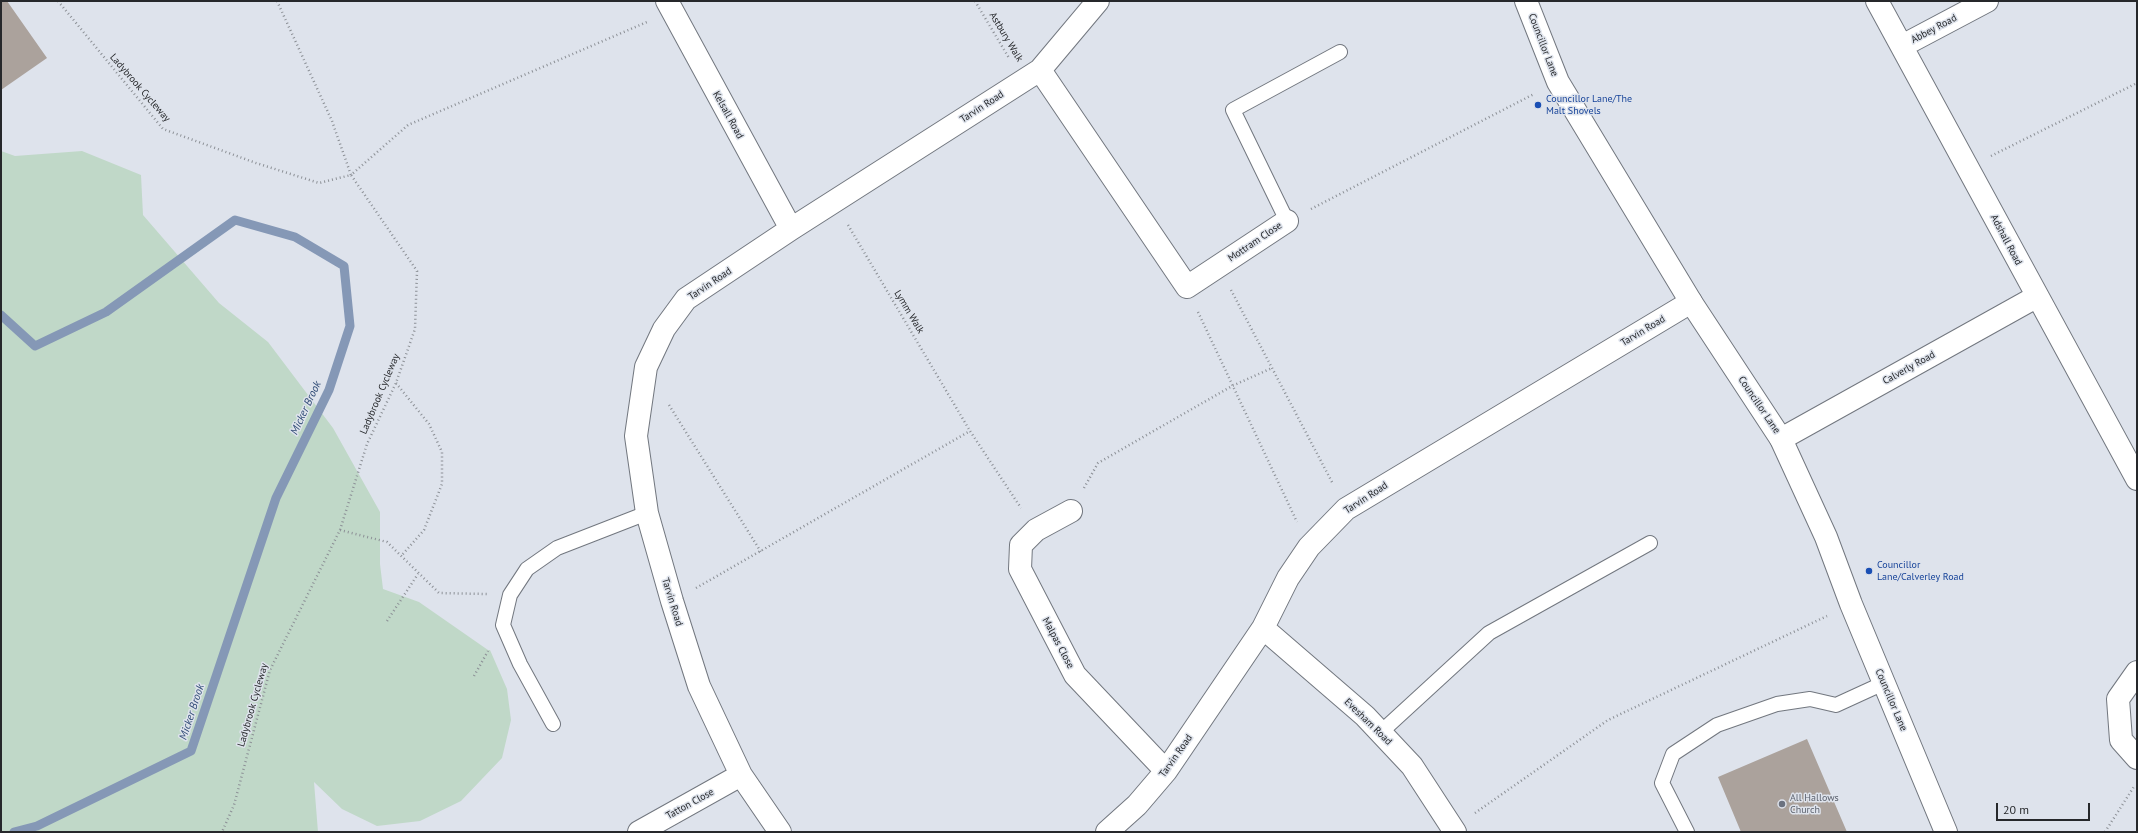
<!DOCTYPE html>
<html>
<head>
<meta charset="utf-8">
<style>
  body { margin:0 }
  #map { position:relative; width:2138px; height:833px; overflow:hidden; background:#dee3ec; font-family:"PT Sans",sans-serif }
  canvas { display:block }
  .frame { position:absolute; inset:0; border:2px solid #26282b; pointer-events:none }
  .scale { position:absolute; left:1996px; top:803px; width:94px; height:18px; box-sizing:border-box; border:2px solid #26282b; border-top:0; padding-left:5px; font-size:12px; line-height:14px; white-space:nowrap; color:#26282b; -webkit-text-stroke:3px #dee3ec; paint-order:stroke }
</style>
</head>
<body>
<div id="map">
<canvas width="2138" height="833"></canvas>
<div class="frame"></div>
<div class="scale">20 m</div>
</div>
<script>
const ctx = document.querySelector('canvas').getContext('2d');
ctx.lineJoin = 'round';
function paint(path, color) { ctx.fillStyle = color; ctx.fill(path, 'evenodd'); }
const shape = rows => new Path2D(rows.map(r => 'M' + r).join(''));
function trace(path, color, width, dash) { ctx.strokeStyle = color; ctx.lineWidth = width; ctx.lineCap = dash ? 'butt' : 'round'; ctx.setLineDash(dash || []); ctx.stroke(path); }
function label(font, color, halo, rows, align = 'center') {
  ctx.font = font + ' "PT Sans",sans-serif'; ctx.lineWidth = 3; ctx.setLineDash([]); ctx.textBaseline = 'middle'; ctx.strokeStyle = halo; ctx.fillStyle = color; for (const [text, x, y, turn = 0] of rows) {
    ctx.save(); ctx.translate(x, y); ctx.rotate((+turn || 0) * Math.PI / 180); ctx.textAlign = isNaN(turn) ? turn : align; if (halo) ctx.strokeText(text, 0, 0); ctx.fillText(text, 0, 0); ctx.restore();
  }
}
const green = shape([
  [1,151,15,156,82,151,141,175,143,215,219,303,268,342,333,428,380,512,380,564,383,589,419,602,488,650,490,650,507,689,511,720,502,758,461,801,420,821,377,826,342,809,314,782,318,832,1,832]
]);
const stream = shape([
  [1,315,35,346,106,312,235,220,295,237,344,266,350,326,329,390,276,498,191,751,37,826,14,832]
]);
const building = shape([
  [1,1,7,1,47,58,1,90],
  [1807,739,1847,832,1741,832,1718,777]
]);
const path = shape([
  [58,1,163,129,256,163,319,183,351,175,417,271,415,329,396,383,367,444,340,530,270,670,234,805,222,832],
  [277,1,332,121,351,175,408,125,647,22],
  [975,1,1009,58],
  [1991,156,2137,83],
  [1311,209,1534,94],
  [848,225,970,431],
  [1231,290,1333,484],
  [1198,312,1297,522],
  [396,383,429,424,442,452,442,484,424,530,402,555],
  [669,405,761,552],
  [1084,488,1098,463,1232,386,1272,368],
  [340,530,387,542,439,593,487,594],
  [696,588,970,431,1021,508],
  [387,621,418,574],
  [474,676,488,651],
  [1475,813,1608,720,1827,616],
  [2105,832,2135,785]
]);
const service = shape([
  [1287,221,1233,110,1340,52],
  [553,724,520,664,503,625,510,595,527,569,557,548,647,513],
  [1380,733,1489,633,1650,543],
  [1687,832,1662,783,1673,754,1717,725,1777,704,1810,699,1836,705,1884,683]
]);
const minor = shape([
  [667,1,791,229],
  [1877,1,2137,479],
  [1902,46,1987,1],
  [1040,70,1187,287,1287,221],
  [1781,439,2036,297],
  [1071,511,1036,530,1021,545,1020,569,1075,675,1166,771],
  [1263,628,1365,716,1412,766,1455,832],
  [2137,672,2118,699,2121,740,2137,758],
  [639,832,741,775],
  [780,832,741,775,699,686,672,601,647,513,636,436,646,367,664,329,686,299,791,229,1040,70,1098,1],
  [1107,832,1137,805,1166,771,1263,628,1288,578,1309,547,1346,509,1691,302]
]);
const tertiary = shape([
  [1526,1,1558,82,1691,302,1781,439,1826,537,1851,604,1946,832]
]);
const markers = [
  [1538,105,4,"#1a4fb4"],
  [1869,571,4,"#1a4fb4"],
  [1782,804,4,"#6b7280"]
];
const streetNames = [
  ["Abbey Road",1934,29,-28],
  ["Astbury Walk",1006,37,59],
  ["Councillor Lane",1543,45,69],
  ["Ladybrook Cycleway",140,88,49],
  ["Tarvin Road",982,107,-33],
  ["Kelsall Road",728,115,61],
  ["Adshall Road",2006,240,62],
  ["Mottram Close",1255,242,-34],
  ["Tarvin Road",710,284,-34],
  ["Lymm Walk",909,312,59],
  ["Tarvin Road",1643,331,-31],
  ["Calverly Road",1909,368,-29],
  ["Ladybrook Cycleway",380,394,-67],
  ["Councillor Lane",1759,405,56],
  ["Tarvin Road",1366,498,-33],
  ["Tarvin Road",672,602,73],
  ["Malpas Close",1058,643,62],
  ["Councillor Lane",1891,700,67],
  ["Ladybrook Cycleway",253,705,-74],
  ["Evesham Road",1368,722,44],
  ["Tarvin Road",1176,756,-55],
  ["Tatton Close",690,804,-29]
];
const transitNames = [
  ["Councillor Lane/The",1546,99],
  ["Malt Shovels",1546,111],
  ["Councillor",1877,565],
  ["Lane/Calverley Road",1877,577]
];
const worshipNames = [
  ["All Hallows",1790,798],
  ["Church",1790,810]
];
const waterNames = [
  ["Micker Brook",306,408,-65],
  ["Micker Brook",192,712,-72]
];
paint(green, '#c0d8c8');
trace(stream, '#8598b6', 9);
paint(building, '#aba29c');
trace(service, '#72777f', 16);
trace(minor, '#72777f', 24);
trace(tertiary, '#72777f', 24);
trace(path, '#8c9096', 2.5, [1, 3]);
trace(service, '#fff', 14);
trace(minor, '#fff', 22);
trace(tertiary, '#fff', 22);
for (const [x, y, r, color] of markers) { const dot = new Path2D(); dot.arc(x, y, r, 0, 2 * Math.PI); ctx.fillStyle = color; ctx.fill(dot); trace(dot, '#dee3ec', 1.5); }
label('10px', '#26282b', '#dee3ec', streetNames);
label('10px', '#164399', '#dee3ec', transitNames, 'left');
label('10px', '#5b616d', '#dee3ec', worshipNames, 'left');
label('italic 11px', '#2f4a75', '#dee3ec', waterNames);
</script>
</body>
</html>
